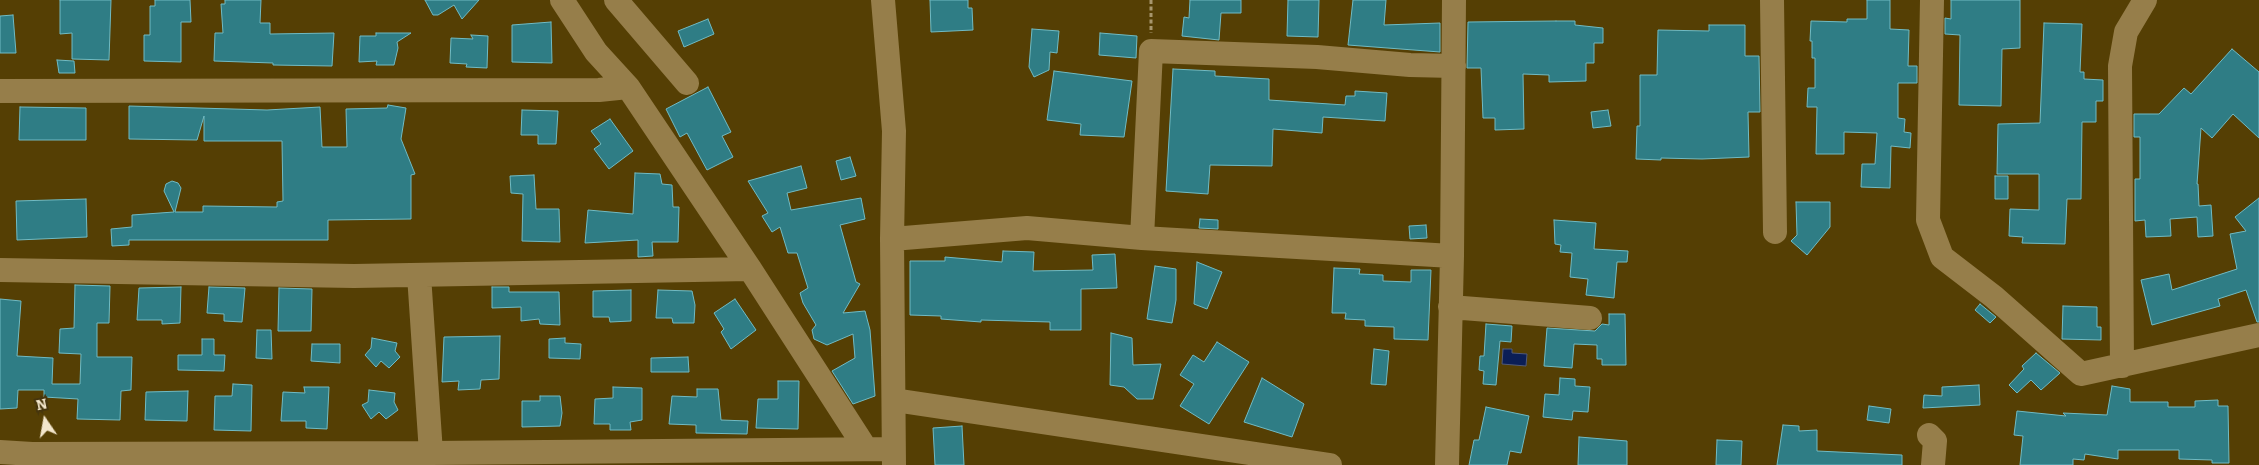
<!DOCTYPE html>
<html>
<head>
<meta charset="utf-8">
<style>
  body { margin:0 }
  #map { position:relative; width:2259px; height:465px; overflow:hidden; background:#553f04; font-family:Bitter,serif }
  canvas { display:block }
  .north { position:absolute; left:20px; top:395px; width:50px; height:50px; -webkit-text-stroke:4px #46350c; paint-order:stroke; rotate:348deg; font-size:14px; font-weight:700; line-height:20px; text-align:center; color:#f3e6cc }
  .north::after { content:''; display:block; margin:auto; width:18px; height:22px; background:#f3e6cc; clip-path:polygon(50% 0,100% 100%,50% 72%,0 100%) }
</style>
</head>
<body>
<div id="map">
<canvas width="2259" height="465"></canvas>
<div class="north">N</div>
</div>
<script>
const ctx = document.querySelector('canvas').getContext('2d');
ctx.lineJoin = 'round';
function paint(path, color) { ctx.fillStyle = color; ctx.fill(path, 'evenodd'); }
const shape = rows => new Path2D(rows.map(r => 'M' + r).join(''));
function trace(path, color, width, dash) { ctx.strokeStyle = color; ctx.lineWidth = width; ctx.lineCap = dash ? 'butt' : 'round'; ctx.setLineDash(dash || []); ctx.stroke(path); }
const water = shape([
  [1503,349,1512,349,1512,353,1527,354,1526,366,1502,364,1503,349]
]);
const building = shape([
  [60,0,111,0,109,60,72,59,72,33,60,34,60,0],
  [155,0,190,0,191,22,181,22,181,62,144,61,144,35,150,35,150,6,155,6,155,0],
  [225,0,261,0,260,23,270,23,270,34,334,33,332,66,273,65,273,63,214,61,215,33,223,33,221,4,225,4,225,0],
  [425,0,479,0,462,19,454,5,438,15,433,15,425,0],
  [930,0,968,0,968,8,972,8,973,30,931,32,930,0],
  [1190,0,1241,0,1241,13,1221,13,1219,40,1182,36,1184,17,1189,18,1190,0],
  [1288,0,1319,0,1318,37,1287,36,1288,0],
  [1353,0,1386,0,1384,25,1440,23,1440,52,1348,45,1353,0],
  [1867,0,1890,0,1890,29,1909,30,1908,66,1917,66,1917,83,1898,83,1898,118,1905,119,1904,132,1911,133,1910,148,1891,146,1890,188,1861,187,1862,164,1875,164,1877,133,1844,132,1844,154,1816,154,1817,107,1807,107,1808,88,1815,88,1815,58,1812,58,1812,41,1810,41,1811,21,1847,22,1847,19,1867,19,1867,0],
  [1951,0,2020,0,2020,48,2002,49,2001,106,1959,105,1960,35,1945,34,1945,18,1951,19,1951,0],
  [13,15,16,53,0,53,0,16,13,15],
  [708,19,714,34,684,47,678,31,708,19],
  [1556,21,1575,21,1575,25,1603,28,1603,43,1594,43,1594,63,1586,63,1586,81,1549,82,1549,75,1523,74,1524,129,1495,130,1495,118,1483,118,1481,68,1467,68,1468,22,1556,21],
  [551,22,552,63,512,62,512,25,551,22],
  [2044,23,2082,24,2080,72,2084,72,2084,79,2103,80,2103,101,2096,101,2096,122,2082,122,2081,199,2067,199,2065,244,2022,243,2023,237,2009,236,2010,209,2039,210,2039,174,1997,174,1998,124,2040,123,2044,23],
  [1709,25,1745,25,1745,56,1759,56,1760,112,1748,112,1749,157,1702,159,1661,158,1661,160,1636,159,1637,126,1640,126,1640,75,1657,75,1658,30,1709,31,1709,25],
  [1032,29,1059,31,1057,53,1050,52,1049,70,1034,77,1029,67,1032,29],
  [376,33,411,33,397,42,398,48,394,65,376,65,377,61,359,62,360,36,376,36,376,33],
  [1100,33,1137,36,1136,58,1099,55,1100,33],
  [471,35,488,36,487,68,466,67,467,64,450,63,451,38,473,39,471,35],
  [2232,49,2259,72,2259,138,2233,114,2212,138,2201,128,2197,184,2198,184,2199,206,2211,205,2213,236,2198,237,2197,217,2170,219,2171,236,2146,237,2145,220,2135,221,2135,179,2140,179,2140,137,2134,137,2134,114,2159,114,2184,88,2191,94,2232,49],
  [57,60,74,61,75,73,59,73,57,60],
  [1173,69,1215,71,1215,76,1269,79,1269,100,1345,105,1346,96,1355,96,1355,91,1387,93,1385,121,1323,117,1322,133,1273,129,1272,166,1210,165,1208,194,1166,191,1173,69],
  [1054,71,1132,81,1124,137,1080,135,1081,124,1047,120,1054,71],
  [708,87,731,132,722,136,733,157,707,170,687,133,680,137,666,109,708,87],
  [388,105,406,108,401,139,415,174,411,175,411,219,328,220,328,240,129,240,129,245,112,246,111,229,132,227,132,215,174,212,164,191,166,184,172,181,178,183,181,188,175,212,203,212,203,206,277,207,277,202,283,201,282,141,204,141,204,116,197,140,129,139,129,106,267,110,320,107,322,147,347,147,346,109,387,108,388,105],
  [20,107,86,108,86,140,19,140,20,107],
  [522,110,558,111,556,144,538,144,538,135,521,135,522,110],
  [1608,110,1611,126,1593,128,1591,112,1608,110],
  [610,119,633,151,609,169,594,149,601,144,591,131,610,119],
  [850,157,856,176,841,180,836,161,850,157],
  [801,166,807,188,787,193,791,210,861,198,865,219,840,225,856,282,860,284,843,313,865,311,870,330,875,396,853,404,832,371,855,358,853,334,827,345,814,339,812,330,816,325,803,303,800,293,808,288,797,253,788,253,780,227,772,232,762,216,768,213,748,181,801,166],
  [635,173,660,174,662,184,672,185,673,207,679,207,678,242,652,242,653,256,638,257,638,240,585,243,588,210,633,214,635,173],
  [534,175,536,209,559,209,560,242,522,241,523,194,511,193,510,176,534,175],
  [1995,176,2008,176,2008,199,1995,199,1995,176],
  [2259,198,2259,322,2257,322,2246,290,2218,299,2220,306,2152,325,2141,280,2169,274,2172,290,2237,269,2230,234,2246,231,2235,217,2259,198],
  [86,199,87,237,17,240,16,201,86,199],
  [1796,202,1830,202,1830,227,1807,255,1791,241,1797,235,1796,202],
  [1200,219,1218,220,1218,229,1199,228,1200,219],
  [1554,220,1596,223,1594,249,1628,251,1627,262,1617,262,1614,298,1586,295,1588,279,1570,277,1572,253,1560,252,1561,245,1555,244,1554,220],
  [1426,225,1427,238,1410,239,1409,226,1426,225],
  [1003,251,1034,252,1033,271,1093,270,1092,255,1115,254,1117,288,1081,289,1081,330,1050,330,1050,322,981,320,981,322,941,319,941,316,910,315,910,261,945,261,945,257,1002,262,1003,251],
  [1197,262,1222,272,1207,309,1194,304,1197,262],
  [1155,266,1176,269,1176,300,1172,323,1147,319,1155,266],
  [1334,268,1360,269,1359,274,1383,275,1383,281,1411,282,1411,270,1431,270,1428,340,1394,339,1394,327,1365,326,1365,320,1345,319,1346,313,1332,313,1334,268],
  [75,285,110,286,109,323,97,323,97,357,132,357,131,390,121,391,120,420,77,419,78,399,44,397,44,390,18,390,17,408,0,409,0,299,21,301,17,356,53,358,52,384,80,384,81,354,59,353,60,329,74,328,75,285],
  [181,287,180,323,162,324,162,320,137,320,139,288,181,287],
  [209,287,245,288,242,322,224,321,224,314,207,313,209,287],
  [492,287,509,287,509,292,559,292,560,325,540,324,539,319,521,321,521,307,492,308,492,287],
  [279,288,312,289,311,331,278,331,279,288],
  [631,290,631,321,610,322,609,317,593,317,593,291,631,290],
  [658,290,692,291,695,305,694,323,673,323,672,318,656,318,658,290],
  [735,299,756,330,731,349,721,332,724,329,714,313,735,299],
  [1980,304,1996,317,1990,323,1975,310,1980,304],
  [2063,306,2097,307,2097,327,2101,327,2101,340,2062,339,2063,306],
  [1609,314,1625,314,1626,365,1602,365,1602,359,1597,359,1597,345,1574,344,1572,368,1544,366,1547,328,1595,331,1602,324,1609,325,1609,314],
  [1486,324,1512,326,1511,342,1500,341,1496,385,1483,384,1484,371,1479,370,1480,356,1484,356,1486,324],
  [257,330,271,330,272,359,256,358,257,330],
  [1111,333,1132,338,1133,365,1161,364,1153,399,1137,399,1124,387,1110,385,1111,333],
  [500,336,499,379,481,380,480,389,458,390,459,381,442,382,444,337,500,336],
  [372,338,397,343,395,351,400,357,389,368,381,361,376,367,365,355,371,348,372,338],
  [565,338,565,343,581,344,580,359,549,358,549,339,565,338],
  [202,339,214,339,214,355,225,355,224,371,178,370,178,355,202,355,202,339],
  [1217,342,1249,362,1209,424,1180,406,1194,384,1180,375,1193,355,1204,362,1217,342],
  [312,344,340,344,340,363,311,361,312,344],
  [1374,349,1389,351,1386,385,1371,384,1374,349],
  [2036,353,2060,373,2041,390,2031,380,2017,393,2009,385,2024,369,2022,366,2036,353],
  [688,357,689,372,651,372,651,358,688,357],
  [1262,378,1304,404,1292,437,1244,422,1262,378],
  [1560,378,1575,379,1575,386,1590,387,1588,412,1573,411,1572,420,1543,417,1545,394,1559,395,1560,378],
  [778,381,799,381,798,429,756,428,758,399,778,399,778,381],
  [233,384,252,385,251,431,214,430,215,396,232,396,233,384],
  [1979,385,1980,405,1923,408,1924,395,1942,396,1942,387,1979,385],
  [2112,386,2130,389,2130,402,2168,402,2168,407,2195,407,2195,401,2218,400,2218,406,2228,406,2229,463,2212,463,2212,460,2179,459,2179,450,2118,450,2118,459,2085,454,2084,460,2073,459,2073,465,2020,465,2023,436,2014,435,2017,411,2066,416,2063,413,2107,415,2112,386],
  [304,387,329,387,327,429,306,428,306,421,281,421,283,392,305,393,304,387],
  [613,387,642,388,642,420,630,422,631,430,610,430,610,424,594,424,595,399,613,398,613,387],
  [697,389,718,389,721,420,748,421,747,434,696,433,696,425,669,424,672,396,697,397,697,389],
  [369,390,395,393,394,402,398,410,386,419,379,412,371,419,362,405,368,402,369,390],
  [188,391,187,421,145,420,146,392,188,391],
  [540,396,560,396,562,413,560,426,522,427,522,401,540,401,540,396],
  [1869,406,1891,409,1889,423,1867,420,1869,406],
  [1486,407,1529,416,1521,453,1510,451,1507,465,1469,465,1474,440,1479,440,1486,407],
  [1783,425,1799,426,1799,431,1817,430,1817,451,1902,455,1902,465,1777,465,1783,425],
  [962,426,964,465,935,465,933,428,962,426],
  [1579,437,1627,441,1627,465,1578,465,1579,437],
  [1717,440,1742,441,1741,465,1716,465,1717,440]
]);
const path = shape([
  [1151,0,1151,33]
]);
const minor = shape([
  [562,0,596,52,628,87,750,269,866,449],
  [616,0,687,83],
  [883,0,894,131,892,239,894,465],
  [1772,0,1775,232],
  [1932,0,1928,220,1942,257,1994,297,2081,374,2259,335],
  [0,91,599,90,628,87],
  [1142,238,1151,51,1317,57,1410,65,1454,66],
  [892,239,1027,228,1142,238,1452,256],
  [0,270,354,276,750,269],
  [419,275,431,453,430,465],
  [1450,307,1590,318],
  [2122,366,2120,66,2126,32,2145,0],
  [894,400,1330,465],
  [1929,435,1935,441,1933,465],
  [0,452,32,454,431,453,893,449],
  [1447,465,1452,256,1454,0]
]);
paint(water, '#0b1e56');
trace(water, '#515a79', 1);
paint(building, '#2f7d85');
trace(building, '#70bbc4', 1);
trace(path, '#a7966c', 3, [4, 2.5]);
trace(minor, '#967e4a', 24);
</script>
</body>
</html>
